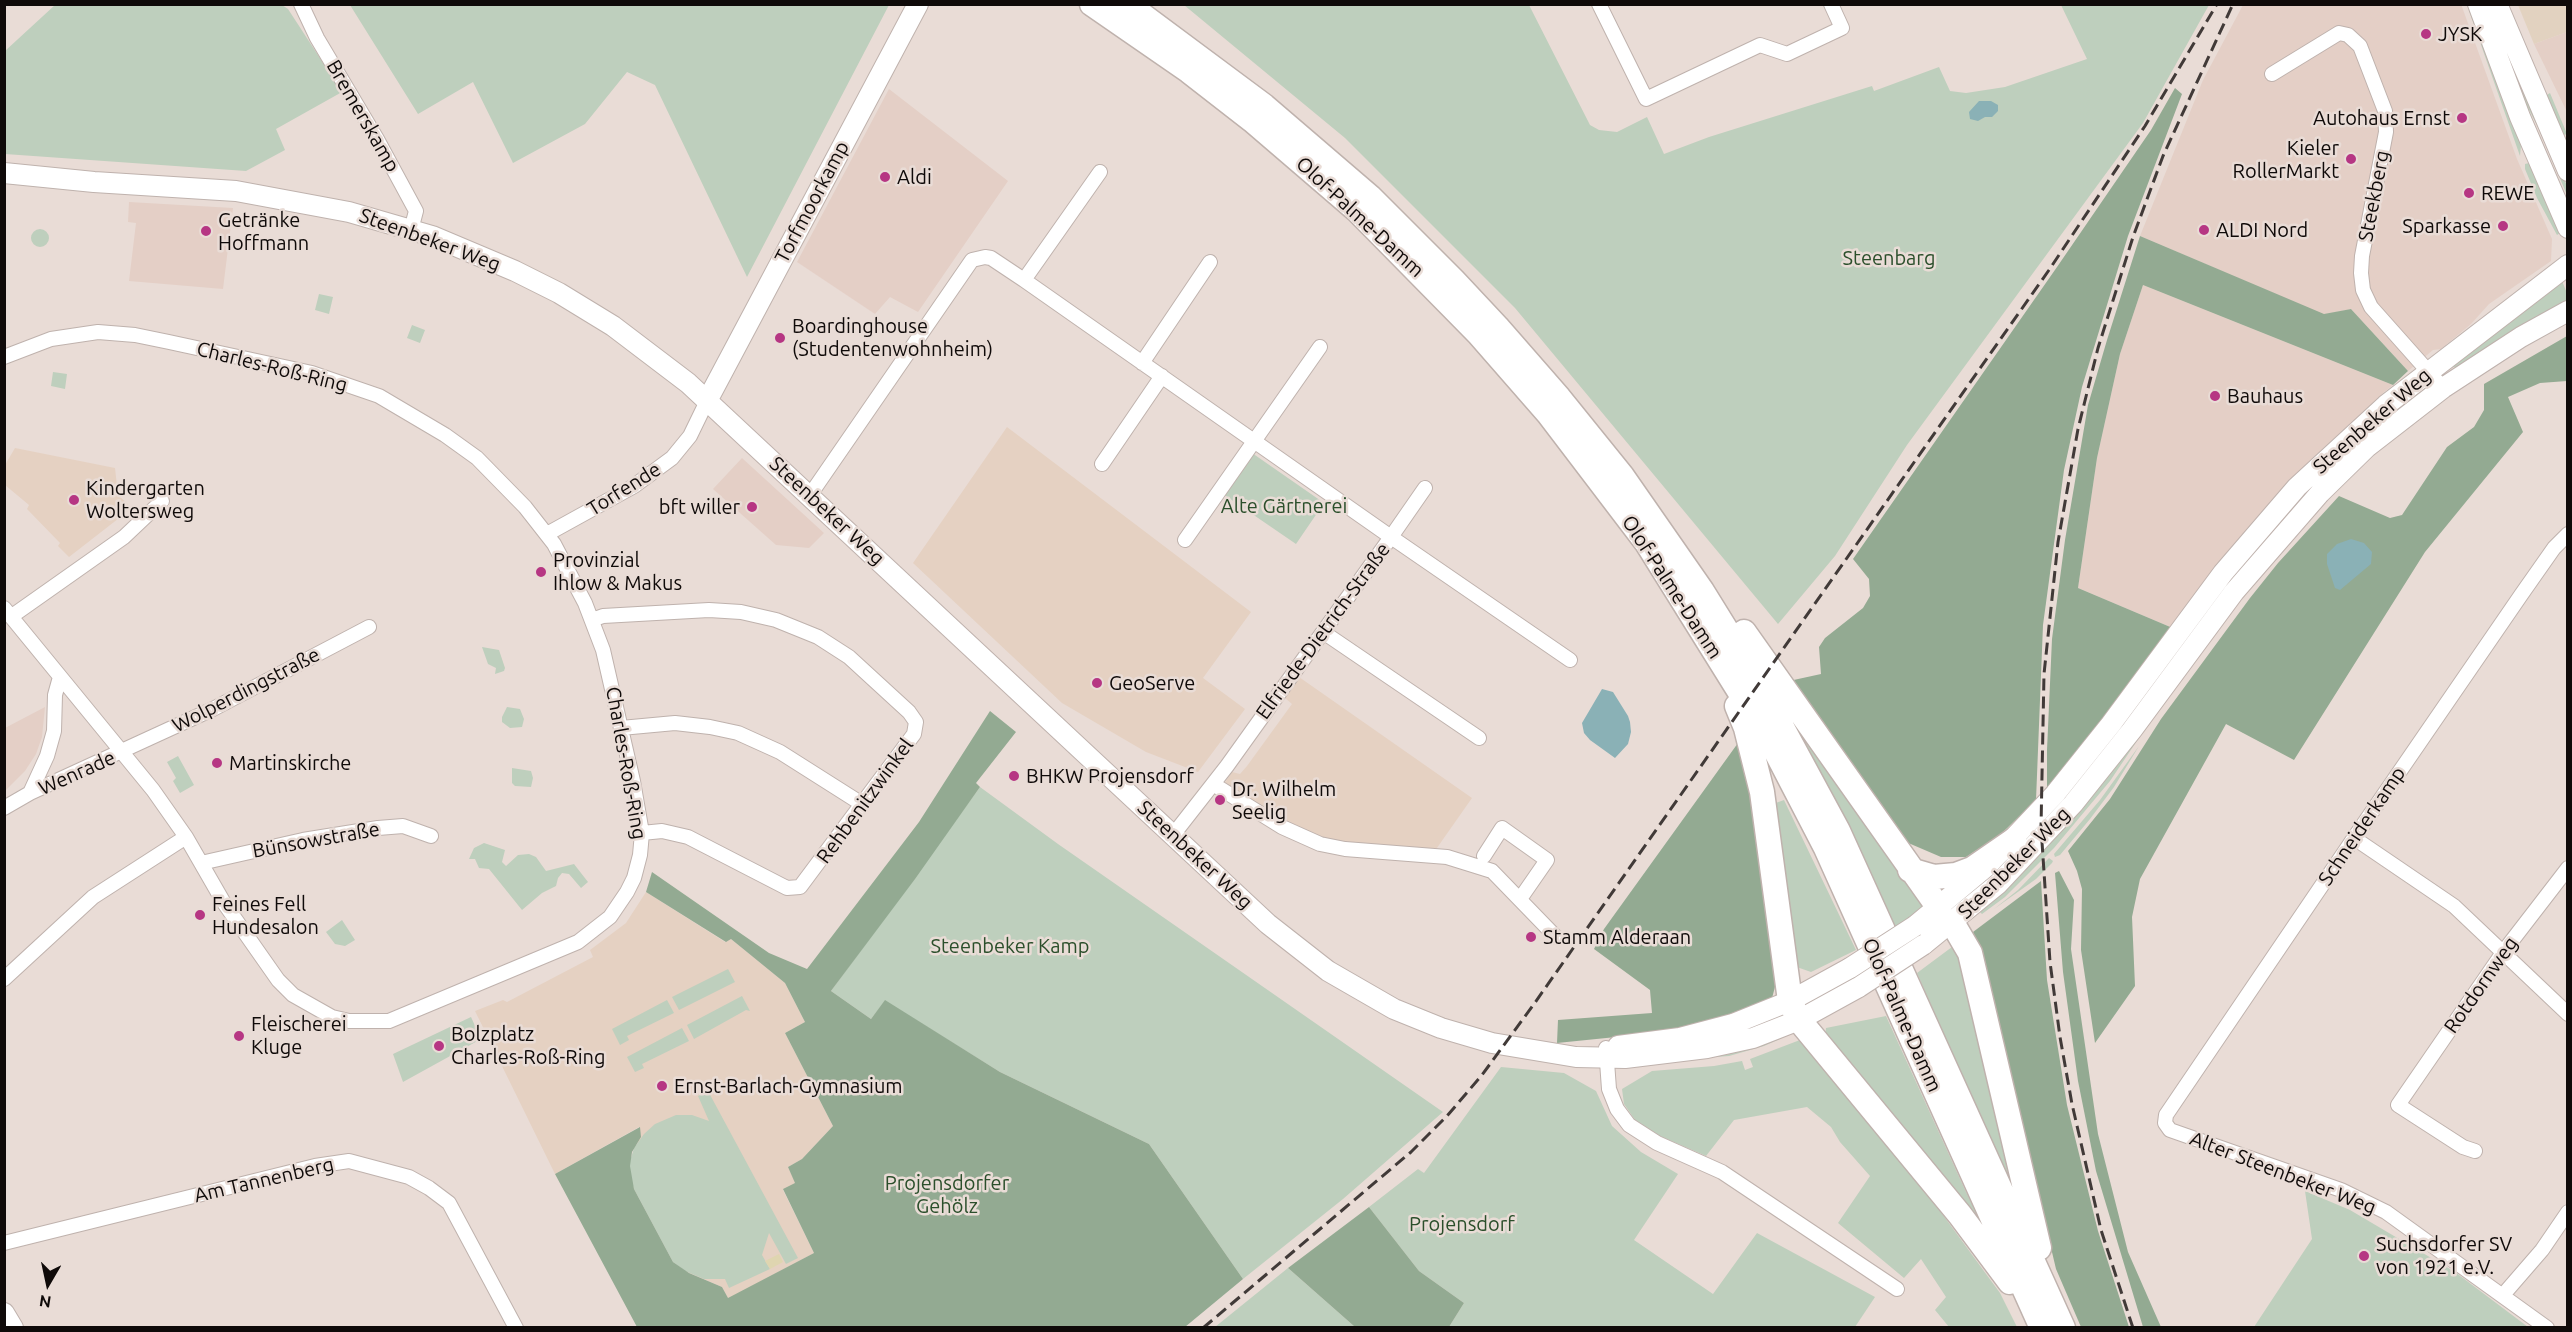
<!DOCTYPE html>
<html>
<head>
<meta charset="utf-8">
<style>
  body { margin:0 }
  #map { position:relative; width:2572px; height:1332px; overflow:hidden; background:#e9dcd6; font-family:Ubuntu,sans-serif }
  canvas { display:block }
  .frame { position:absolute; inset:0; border:6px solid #0f0a09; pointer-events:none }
  .north { position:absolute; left:18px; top:1254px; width:60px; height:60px; -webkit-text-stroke:4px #e9dcd6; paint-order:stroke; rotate:189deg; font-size:16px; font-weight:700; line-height:24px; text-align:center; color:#0f0a09 }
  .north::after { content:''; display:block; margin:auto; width:21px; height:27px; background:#0f0a09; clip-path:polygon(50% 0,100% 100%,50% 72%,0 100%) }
</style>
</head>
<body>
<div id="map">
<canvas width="2572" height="1332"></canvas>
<div class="frame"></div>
<div class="north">N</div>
</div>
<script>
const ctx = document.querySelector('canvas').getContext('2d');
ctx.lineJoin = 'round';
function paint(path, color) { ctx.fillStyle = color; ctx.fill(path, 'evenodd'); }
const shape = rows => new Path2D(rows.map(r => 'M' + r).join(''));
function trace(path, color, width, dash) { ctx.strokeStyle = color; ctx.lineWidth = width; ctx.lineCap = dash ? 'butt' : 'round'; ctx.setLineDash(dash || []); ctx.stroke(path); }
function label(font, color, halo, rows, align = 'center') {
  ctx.font = font + ' Ubuntu,sans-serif'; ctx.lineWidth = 5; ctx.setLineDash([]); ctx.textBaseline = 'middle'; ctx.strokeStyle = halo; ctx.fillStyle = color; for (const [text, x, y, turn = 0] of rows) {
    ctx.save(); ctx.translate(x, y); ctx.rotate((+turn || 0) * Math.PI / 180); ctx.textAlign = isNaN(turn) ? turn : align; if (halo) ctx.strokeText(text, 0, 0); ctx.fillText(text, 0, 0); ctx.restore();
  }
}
const built = shape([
  [2461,4,2517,159,2552,239,2551,261,2489,304,2471,324,2441,349,2433,350,2408,371,2351,309,2324,315,2140,236,2203,80,2243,5],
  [2567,32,2567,112,2534,44],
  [889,89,1008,181,918,312,890,297,875,314,797,262],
  [129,202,233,208,223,289,129,281,136,223,128,222],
  [2143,285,2393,385,2384,392,2175,629,2078,588,2097,458,2120,354],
  [742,458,824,533,809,548,776,545,713,489],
  [45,707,42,737,36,754,25,771,5,791,5,728]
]);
const industrial = shape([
  [2518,5,2567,5,2567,32,2534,44]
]);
const education = shape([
  [1007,427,1251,612,1203,678,1245,709,1198,772,1146,752,1062,703,913,563],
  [15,448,115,468,118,495,132,508,69,557,58,546,60,543,27,509,29,505,5,485,5,465],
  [1299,677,1472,798,1432,855,1321,842,1222,787,1232,772,1240,774,1247,766,1292,704,1285,698],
  [646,892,725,942,731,939,785,983,805,1022,785,1033,833,1126,802,1159,788,1167,796,1183,783,1190,814,1253,728,1299,722,1287,685,1271,634,1189,639,1127,555,1174,475,1011,503,1000,507,1002,593,957,590,950,626,923]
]);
const green = shape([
  [55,5,282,5,288,9,342,92,276,129,285,150,246,171,5,154,5,51],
  [350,5,889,5,747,277,655,85,627,72,585,124,513,163,473,82,418,114],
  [1184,5,1529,5,1590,125,1599,130,1617,132,1647,117,1664,154,1709,137,1872,86,1874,91,1939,67,1950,91,1966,93,2005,87,2087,59,2061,5,2209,5,2143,123,1907,445,1835,556,1778,624,1515,308,1345,138],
  [2467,5,2471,5,2519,136,2521,145,2520,156],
  [2504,47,2508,49,2567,186,2567,195,2539,129,2519,91],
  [2550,93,2567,134,2564,135,2555,123,2542,98],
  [2529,163,2560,233,2557,235,2537,198,2525,169,2525,164],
  '31 238a9 9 0 1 1 18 0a9 9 0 1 1-18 0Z',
  [2562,281,2567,293,2567,300,2461,366,2449,368],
  [319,294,333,297,329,314,315,310],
  [412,325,425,330,420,343,407,338],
  [53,372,67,374,65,389,51,386],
  [1252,453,1324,503,1296,544,1223,494],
  [482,647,499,650,505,668,504,671,495,674,496,668,488,664],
  [507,707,520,709,524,719,522,727,510,728,502,722,502,717],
  [1786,711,1926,908,1895,930],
  [2149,723,2110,781,2054,848,2005,897,1982,914,1979,911],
  [2139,746,2114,787,2090,819,2060,855,2055,857,2054,854,2100,800],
  [178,756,194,785,180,793,173,781,176,778,167,762],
  [512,768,531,771,533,778,531,787,515,786,512,783],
  [980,787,1058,844,1443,1112,1343,1199,1243,1279,1149,1144,1000,1072,885,1001,871,1019,831,991],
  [1784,800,1856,950,1811,972,1791,965,1773,804],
  [484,843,505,850,502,862,506,866,518,855,529,854,536,857,546,871,574,864,588,882,581,888,569,874,562,873,558,878,556,886,542,893,522,910,489,869,479,868,475,859,469,859,474,848],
  [2049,858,2053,861,2052,863,2036,879,1994,909,2018,890],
  [342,920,355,940,345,946,335,944,326,932],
  [1956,944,2019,1208,1917,973],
  [728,969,735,982,679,1010,672,997],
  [742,996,750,1011,746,1010,694,1039,687,1025],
  [667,1000,674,1013,627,1036,629,1040,620,1045,612,1029],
  [1886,1016,1966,1192,1995,1251,1825,1039,1826,1028],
  [471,1017,481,1039,403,1082,393,1054],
  [682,1028,689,1041,642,1064,644,1068,635,1072,627,1057],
  [1789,1035,1764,1046,1729,1056,1689,1059,1729,1054],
  [1800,1040,1905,1163,2000,1293,2017,1327,1949,1327,1935,1310,1946,1297,1921,1259,1904,1278,1838,1223,1870,1176,1840,1142,1831,1127,1807,1107,1734,1120,1706,1156,1660,1136,1635,1120,1624,1104,1622,1089,1652,1071,1714,1066,1742,1061,1745,1070,1753,1067,1750,1059],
  [1501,1067,1564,1073,1596,1091,1612,1126,1641,1152,1678,1174,1634,1240,1713,1294,1757,1233,1875,1297,1855,1327,1449,1327,1464,1303,1419,1271,1369,1207,1418,1169,1424,1173],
  [708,1091,798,1258,786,1264,769,1233,762,1255,770,1269,729,1288,725,1279,704,1279,685,1271,673,1262,634,1189,630,1176,630,1161,634,1148,644,1134,655,1124,676,1115,692,1115,709,1121,698,1096],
  [2305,1191,2350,1210,2455,1272,2528,1327,2254,1327,2312,1239],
  [1288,1268,1355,1327,1215,1327]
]);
const forest = shape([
  [2175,88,2182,94,2128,236,2082,387,2064,470,2043,625,2036,800,2000,835,1966,857,1941,857,1906,842,1789,681,1821,674,1819,647,1825,638,1863,608,1870,596,1869,579,1853,559,2057,267,2151,130],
  [2140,236,2324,314,2351,309,2408,371,2393,385,2143,285,2120,354,2097,458,2078,588,2175,629,2047,796,2047,750,2052,639,2065,540,2088,405,2107,340],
  [2567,336,2567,381,2540,383,2508,397,2523,432,2425,552,2294,760,2226,724,2140,879,2132,917,2135,986,2095,1043,2081,950,2082,889,2077,871,2068,851,2110,799,2161,719,2250,598,2278,563,2339,496,2390,518,2402,515,2447,447,2474,427,2484,410,2484,384],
  [990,711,1016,732,976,783,980,787,915,879,831,991,871,1019,885,1000,1000,1072,1149,1144,1243,1279,1185,1327,637,1327,555,1174,640,1127,641,1137,632,1152,630,1166,634,1189,673,1262,689,1273,722,1287,728,1298,814,1253,783,1189,795,1183,788,1167,802,1159,833,1126,785,1033,805,1022,785,983,731,939,726,942,646,892,652,872,769,953,807,969,919,822],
  [1738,743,1754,794,1776,983,1771,1002,1714,1022,1675,1031,1557,1043,1558,1020,1652,1013,1650,990,1594,949,1604,929],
  [2059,871,2074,900,2071,949,2098,1134,2128,1252,2161,1327,2143,1327,2096,1171,2078,1081,2063,972,2055,873],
  [2041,881,2047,980,2067,1105,2098,1231,2129,1327,2081,1327,2056,1269,1992,998,1973,932],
  [1369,1207,1419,1271,1464,1303,1449,1327,1355,1327,1288,1268]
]);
const sand = shape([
  [779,1254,783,1262,770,1269,765,1261]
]);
const water = shape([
  [1979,101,1991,101,1998,105,1998,111,1992,117,1985,117,1978,121,1970,119,1969,112],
  [2351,539,2364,543,2372,552,2371,564,2340,590,2335,588,2327,564,2327,554,2337,544],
  [1602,689,1613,692,1628,716,1630,722,1631,732,1628,744,1615,758,1590,740,1584,733,1582,723]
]);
const street = shape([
  [301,4,317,38,377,139,416,211,411,230],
  [1599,4,1646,99,1760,45,1787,54,1842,28,1831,4],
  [2272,74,2339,33,2348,35,2360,46,2385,111,2386,132,2362,256,2361,273,2363,290,2371,307,2443,388],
  [1024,280,1100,172],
  [4,357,51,339,98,332,135,335,169,342,312,373,379,396,445,435,477,458,525,507,554,544,585,603,603,650,633,781,642,833,640,855,634,878,627,892,610,917,578,942,389,1021,349,1021,332,1017,293,995,278,980,224,903,186,837,153,790,4,608],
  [1142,363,1210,262],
  [1102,464,1162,376],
  [1425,488,1391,537,1570,660],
  [810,495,972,260,985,257,991,258,1024,280,1391,537,1227,766,1173,835],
  [547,534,634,486,672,458,690,436,707,401],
  [1185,540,1320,347],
  [12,616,124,537,162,501],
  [592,620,603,616,709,610,741,612,776,620,818,637,849,657,909,712,916,722,914,734,800,887,787,888,688,837,662,831,642,833],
  [1323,632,1479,738],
  [621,728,675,723,710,727,738,733,780,752,862,804],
  [1213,784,1282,827,1320,844,1345,849,1447,857,1492,871,1556,937],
  [30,793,47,756,54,731,55,695,60,677],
  [4,808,30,793,213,709,369,627],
  [2354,838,2454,906,2568,1014],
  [1484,856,1502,828,1547,860,1520,899],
  [201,863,303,840,378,828,403,826,431,836],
  [4,979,93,897,186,837],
  [1606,1048,1609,1089,1617,1109,1629,1125,1657,1143,1722,1172,1897,1289],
  [2475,1151,2463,1147,2398,1105,2504,951,2568,868],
  [4,1243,315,1166,349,1161,409,1177,429,1188,449,1203,516,1328],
  [2503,1295,2542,1250,2568,1212],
  [2547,1328,2386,1212,2341,1190,2170,1130,2165,1123,2166,1115,2354,838,2521,595,2554,548,2568,534]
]);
const secondary = shape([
  [2478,4,2520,117,2568,228],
  [2497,4,2568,171],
  [4,173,94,182,236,191,349,212,432,236,515,271,559,293,613,326,688,383,1268,924,1328,971,1394,1009,1441,1028,1492,1043,1576,1057,1625,1058,1707,1048,1753,1038,1799,1020,1859,987],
  [707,401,918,4],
  [1915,926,1987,866,2055,794,2111,724,2223,573,2297,487,2386,405,2568,265],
  [1923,945,1998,884,2073,804,2132,730,2234,592,2320,493,2367,447,2443,388,2521,337,2568,311],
  [1618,1046,1680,1038,1733,1024,1790,1001,1850,968],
  [4,1313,13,1328]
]);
const highway = shape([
  [1092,4,1189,71,1252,120,1358,211,1479,334,1548,413,1647,543,1771,742,1826,848,2042,1328],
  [1127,4,1264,106,1370,197,1453,280,1497,327,1559,398,1622,476,1702,591,1751,670,1838,831,2063,1328],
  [1744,632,1939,908],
  [1737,706,1746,728,1762,792,1790,1001,1799,1020,1960,1215,2010,1282],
  [1910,870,1934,877,1956,875,1972,869,2014,840],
  [1953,924,1970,953,2039,1248]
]);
const rail = shape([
  [1203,1328,1411,1152,1447,1116,1482,1075,1534,1004,2049,270,2145,126,2217,4],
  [2133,1328,2101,1230,2072,1104,2060,1037,2050,962,2041,827,2044,674,2058,542,2078,429,2098,348,2133,237,2163,156,2233,4]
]);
const secondaryBridge = shape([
  [1850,968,1915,926],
  [1859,987,1923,945]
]);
const markers = [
  [2426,34,6,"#b63683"],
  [2462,118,6,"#b63683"],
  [2351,159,6,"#b63683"],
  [885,177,6,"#b63683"],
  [2469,193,6,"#b63683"],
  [2503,226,6,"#b63683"],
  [2204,230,6,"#b63683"],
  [206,231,6,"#b63683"],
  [780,338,6,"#b63683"],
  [2215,396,6,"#b63683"],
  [74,500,6,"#b63683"],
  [752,507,6,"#b63683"],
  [541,572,6,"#b63683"],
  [1097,683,6,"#b63683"],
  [217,763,6,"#b63683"],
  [1014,776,6,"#b63683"],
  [1220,800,6,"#b63683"],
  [200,915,6,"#b63683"],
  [1531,937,6,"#b63683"],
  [239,1036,6,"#b63683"],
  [439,1046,6,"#b63683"],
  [662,1086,6,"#b63683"],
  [2364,1256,6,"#b63683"]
];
const poiNames = [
  ["JYSK",2438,34],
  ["Autohaus Ernst",2450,118,"right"],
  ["Kieler",2339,148,"right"],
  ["RollerMarkt",2339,171,"right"],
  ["Aldi",897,177],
  ["REWE",2481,193],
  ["Getränke",218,220],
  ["Hoffmann",218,243],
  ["Sparkasse",2491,226,"right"],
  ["ALDI Nord",2216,230],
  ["Boardinghouse",792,326],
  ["(Studentenwohnheim)",792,349],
  ["Bauhaus",2227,396],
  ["Kindergarten",86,488],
  ["Woltersweg",86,511],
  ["bft willer",740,507,"right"],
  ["Provinzial",553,560],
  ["Ihlow & Makus",553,583],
  ["GeoServe",1109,683],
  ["Martinskirche",229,763],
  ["BHKW Projensdorf",1026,776],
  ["Dr. Wilhelm",1232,789],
  ["Seelig",1232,812],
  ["Feines Fell",212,904],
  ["Hundesalon",212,927],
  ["Stamm Alderaan",1543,937],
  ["Fleischerei",251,1024],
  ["Kluge",251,1047],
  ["Bolzplatz",451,1034],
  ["Charles-Roß-Ring",451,1057],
  ["Ernst-Barlach-Gymnasium",674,1086],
  ["Suchsdorfer SV",2376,1244],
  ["von 1921 e.V.",2376,1267]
];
const streetNames = [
  ["Bremerskamp",363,116,60],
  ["Steekberg",2374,196,-79],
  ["Torfmoorkamp",812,202,-62],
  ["Olof-Palme-Damm",1360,217,43],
  ["Steenbeker Weg",430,240,20],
  ["Charles-Roß-Ring",272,367,14],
  ["Steenbeker Weg",2372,421,-41],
  ["Torfende",624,489,-32],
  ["Steenbeker Weg",827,511,43],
  ["Olof-Palme-Damm",1672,587,57],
  ["Elfriede-Dietrich-Straße",1323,631,-54],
  ["Wolperdingstraße",246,690,-27],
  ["Charles-Roß-Ring",626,763,80],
  ["Wenrade",77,773,-24],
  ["Rehbenitzwinkel",865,801,-54],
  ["Schneiderkamp",2362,826,-56],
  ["Bünsowstraße",316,840,-10],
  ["Steenbeker Weg",1195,855,43],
  ["Steenbeker Weg",2014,863,-45],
  ["Rotdornweg",2481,985,-55],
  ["Olof-Palme-Damm",1902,1015,66],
  ["Alter Steenbeker Weg",2283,1173,21],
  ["Am Tannenberg",264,1180,-13]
];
const parkNames = [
  ["Steenbarg",1889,258],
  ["Alte Gärtnerei",1284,506],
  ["Steenbeker Kamp",1010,946],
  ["Projensdorfer",947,1183],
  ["Gehölz",947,1206],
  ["Projensdorf",1462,1224]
];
paint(built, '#e4cfc6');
paint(industrial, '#e2d2c0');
paint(education, '#e5d1c2');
paint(green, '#becfbd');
paint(forest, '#93aa92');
paint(sand, '#dfd5b0');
paint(water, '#8ab1b6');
trace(street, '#bfb2ad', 16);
trace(secondary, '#bfb2ad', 22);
trace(highway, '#bfb2ad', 27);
trace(street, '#fff', 14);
trace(secondary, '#fff', 20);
trace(highway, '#fff', 24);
trace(rail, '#413a38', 3, [12, 6]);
trace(secondaryBridge, '#bfb2ad', 22, []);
trace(secondaryBridge, '#fff', 20);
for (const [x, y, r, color] of markers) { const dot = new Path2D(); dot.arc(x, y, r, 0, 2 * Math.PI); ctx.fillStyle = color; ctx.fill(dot); trace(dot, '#e9dcd6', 2); }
label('20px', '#0f0a09', '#e9dcd6', poiNames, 'left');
label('20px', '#0f0a09', '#e9dcd6', streetNames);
label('20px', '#2b4f2b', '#e9dcd6', parkNames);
</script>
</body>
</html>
